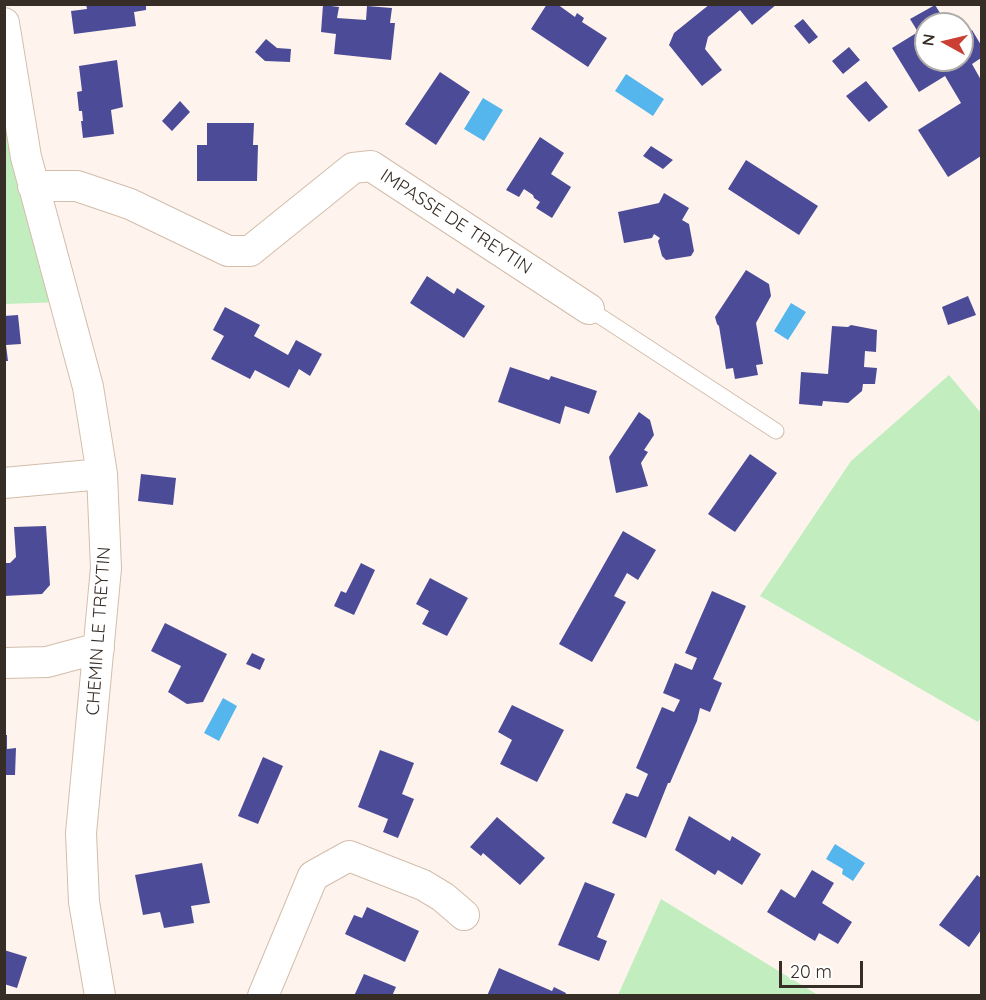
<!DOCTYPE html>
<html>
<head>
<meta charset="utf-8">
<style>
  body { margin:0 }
  #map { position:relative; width:986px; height:1000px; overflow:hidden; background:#fef4ed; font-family:Quicksand,sans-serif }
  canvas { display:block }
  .frame { position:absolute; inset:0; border:6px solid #362d26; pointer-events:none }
  .north { position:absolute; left:914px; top:12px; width:60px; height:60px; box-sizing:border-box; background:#fff; border:2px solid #afaba8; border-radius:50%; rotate:278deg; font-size:16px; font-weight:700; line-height:24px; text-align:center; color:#362d26 }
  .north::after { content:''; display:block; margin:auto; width:21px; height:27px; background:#cc3f33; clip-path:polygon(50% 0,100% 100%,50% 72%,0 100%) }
  .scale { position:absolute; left:779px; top:961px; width:84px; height:27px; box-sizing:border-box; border:3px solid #362d26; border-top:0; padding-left:8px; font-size:18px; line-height:21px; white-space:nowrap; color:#362d26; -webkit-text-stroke:4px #fff; paint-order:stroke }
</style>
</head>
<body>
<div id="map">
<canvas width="986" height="1000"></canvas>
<div class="frame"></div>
<div class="north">N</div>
<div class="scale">20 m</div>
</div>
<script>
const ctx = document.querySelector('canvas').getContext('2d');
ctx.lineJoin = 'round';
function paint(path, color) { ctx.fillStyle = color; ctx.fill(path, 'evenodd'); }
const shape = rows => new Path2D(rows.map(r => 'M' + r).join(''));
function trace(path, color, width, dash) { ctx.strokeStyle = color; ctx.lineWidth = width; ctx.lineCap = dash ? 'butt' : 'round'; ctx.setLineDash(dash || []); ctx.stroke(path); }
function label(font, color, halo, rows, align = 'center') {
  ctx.font = font + ' Quicksand,sans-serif'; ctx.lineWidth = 6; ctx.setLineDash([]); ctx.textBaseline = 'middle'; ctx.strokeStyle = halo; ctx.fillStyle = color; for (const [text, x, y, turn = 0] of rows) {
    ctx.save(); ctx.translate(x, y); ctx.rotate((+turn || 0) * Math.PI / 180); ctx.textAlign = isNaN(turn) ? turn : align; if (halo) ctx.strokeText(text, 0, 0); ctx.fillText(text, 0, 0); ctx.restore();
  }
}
const green = shape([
  [4,23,66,302,5,304],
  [949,375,981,413,982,715,978,722,760,596,851,461],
  [661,899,818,995,618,995]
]);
const water = shape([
  [626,74,664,99,653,116,615,91],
  [483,98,503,110,484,141,464,129],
  [791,303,806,312,788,340,774,331],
  [223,698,237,706,219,741,204,733],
  [835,844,865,863,853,881,842,874,843,869,826,859]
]);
const building = shape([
  [86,4,146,4,146,10,134,12,136,26,74,34,71,11,87,9],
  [547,4,557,4,575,17,577,13,584,18,582,22,607,38,588,67,531,29],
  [710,4,777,4,752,25,740,10,708,37,705,49,722,70,702,86,669,45,674,33],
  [323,5,339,7,337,18,366,20,367,6,392,8,390,23,395,23,391,60,334,54,336,34,321,32],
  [935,5,947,24,926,24,926,60,962,60,962,36,972,30,981,45,981,58,972,64,981,80,981,156,948,177,918,130,961,103,945,76,919,92,892,48,918,32,910,19],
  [803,19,818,37,809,44,794,26],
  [266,39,277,48,291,49,290,62,265,61,255,52],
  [849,47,860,60,843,74,832,61],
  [117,60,123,107,111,110,114,134,83,138,81,121,83,121,82,111,79,111,77,92,82,91,79,66],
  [440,72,470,92,436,145,405,124],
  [866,81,888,107,869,122,846,96],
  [180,101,190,112,172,131,162,121],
  [207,123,254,123,253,145,258,145,257,181,197,181,197,145,207,145],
  [540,137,564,153,551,174,571,187,552,218,536,208,540,202,534,198,533,195,524,189,519,197,506,190],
  [651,146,673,160,663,169,643,156],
  [746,160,818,206,799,235,728,189],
  [664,193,689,208,682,220,689,224,694,251,691,256,666,260,662,256,658,241,660,238,654,234,652,238,624,243,618,212,659,203],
  [746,270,769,284,771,296,756,323,763,364,756,365,758,375,735,379,733,368,726,369,719,326,717,324,715,317],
  [427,276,454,294,457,288,485,306,464,338,410,303],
  [968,296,976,315,948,325,942,307],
  [225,307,260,325,254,336,288,355,296,340,322,354,310,376,299,369,289,388,255,370,250,379,211,359,224,336,213,330],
  [18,315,21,344,6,345,8,361,4,361,4,316],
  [851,325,877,330,876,352,865,351,864,367,877,368,875,384,863,384,862,391,848,403,823,401,822,406,799,404,801,372,828,374,832,326,848,327],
  [510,367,549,380,551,376,597,391,589,414,565,406,560,424,498,402],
  [639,412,650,420,654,435,644,450,648,452,641,463,648,486,616,493,609,457],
  [750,454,777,473,735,532,708,514],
  [141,474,176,478,173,505,138,501],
  [46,526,50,585,42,594,4,596,4,563,10,563,16,557,14,527],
  [623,531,656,550,638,580,627,573,614,596,626,602,592,662,559,644],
  [361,563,375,570,354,615,334,606,341,591,346,593],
  [430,578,468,598,447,636,422,624,429,611,416,604],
  [712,591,746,606,713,679,722,683,710,712,700,708,697,721,670,783,668,783,646,838,612,823,626,793,638,797,648,774,636,768,662,707,674,712,680,700,663,693,675,663,692,670,697,658,685,653],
  [165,623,227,654,203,702,187,704,168,692,181,666,151,651],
  [252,653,265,659,260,670,246,664],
  [512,705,564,730,537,782,500,764,512,740,498,732],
  [4,735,7,735,7,749,16,748,15,775,4,775],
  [380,750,414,763,402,794,414,799,398,838,383,832,388,819,358,807],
  [263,757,283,766,258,824,238,816],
  [689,816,730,841,732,836,761,854,742,885,718,870,715,875,675,850],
  [497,817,545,858,520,885,483,853,481,856,470,847],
  [202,863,210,903,191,906,194,923,164,928,160,912,143,915,135,875],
  [812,870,834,883,822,903,852,922,838,944,819,933,815,941,767,912,781,889,795,898],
  [977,875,981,878,981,930,969,947,939,925],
  [585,882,615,894,597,937,607,941,599,961,558,945],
  [367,907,419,931,405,962,345,934,354,915,362,918],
  [4,950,27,957,17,988,4,984],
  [499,968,552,991,554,987,566,993,565,996,487,996],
  [364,974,396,987,392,996,354,996]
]);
const service = shape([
  [589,309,776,431]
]);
const minor = shape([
  [4,23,26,157,88,387,102,474,106,568,81,833,84,902,100,996],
  [33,186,77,186,130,204,228,251,250,251,353,168,371,166,589,309],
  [4,483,102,474],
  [4,663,47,662,99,648],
  [263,996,313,876,349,856,423,885,443,897,464,915]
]);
const streetNames = [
  ["IMPASSE DE TREYTIN",456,222,33],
  ["CHEMIN LE TREYTIN",99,631,-86]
];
paint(green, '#c2eebf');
paint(water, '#55b5ed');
paint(building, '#4c4b97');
trace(service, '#d3bdab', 17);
trace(minor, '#d3bdab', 32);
trace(service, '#fff', 15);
trace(minor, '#fff', 30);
label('18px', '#362d26', '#fff', streetNames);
</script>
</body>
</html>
